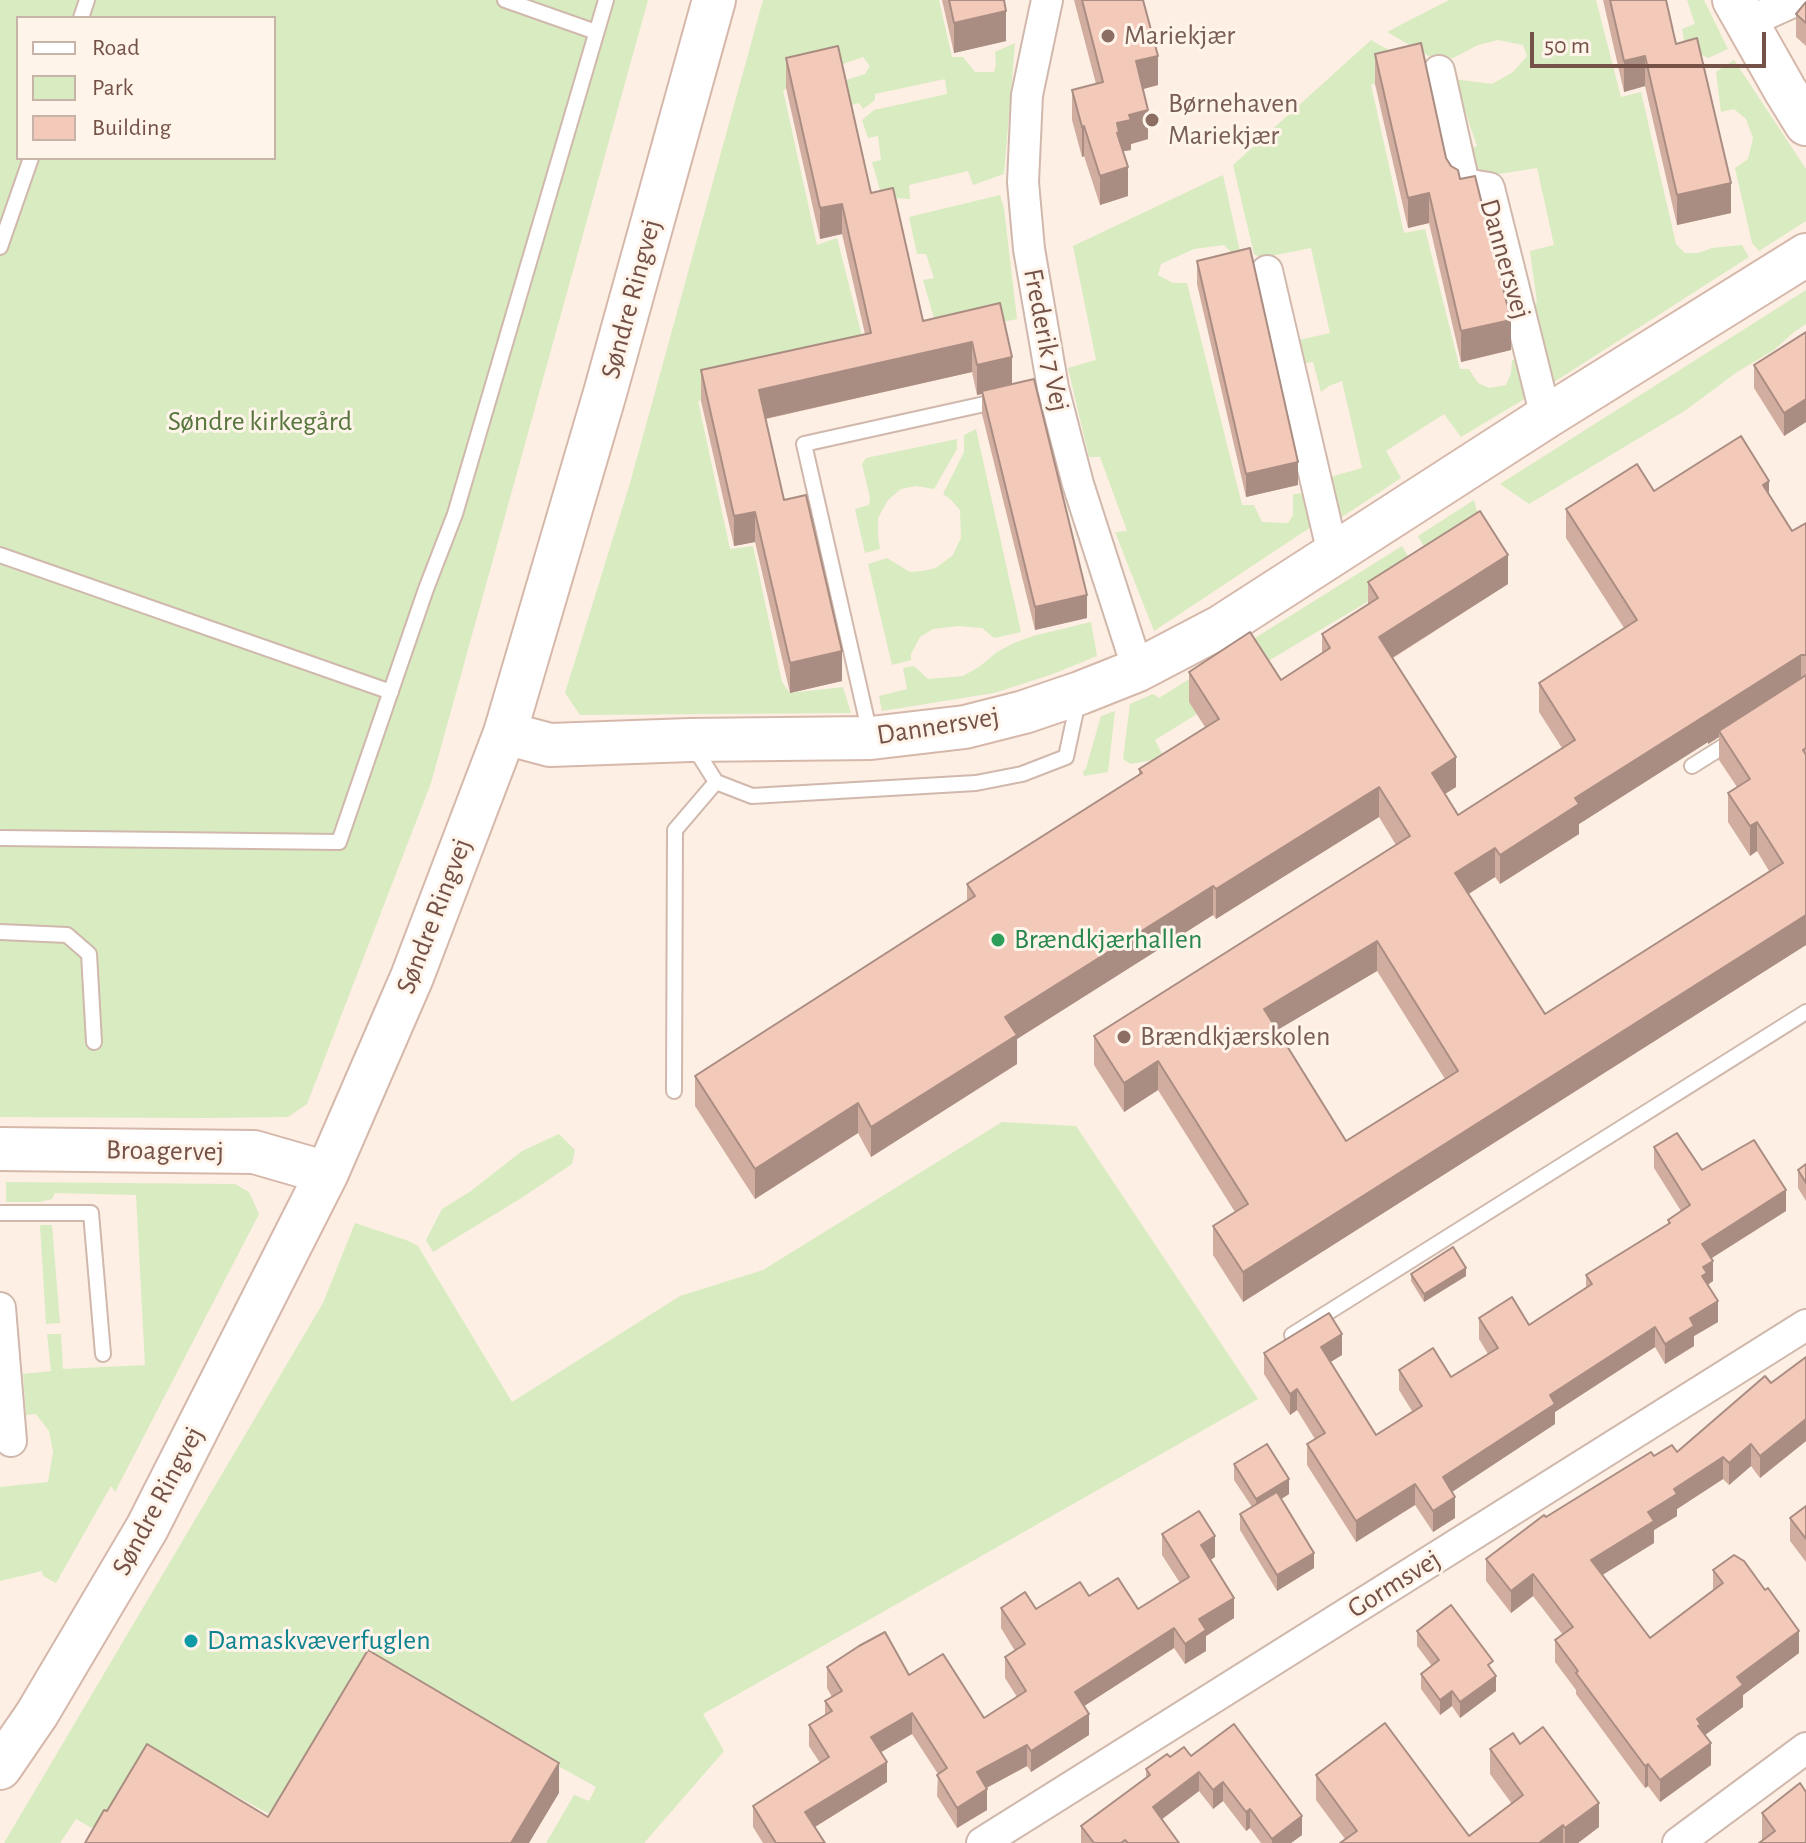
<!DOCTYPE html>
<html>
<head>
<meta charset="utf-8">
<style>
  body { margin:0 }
  #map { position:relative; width:1806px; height:1843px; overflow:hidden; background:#fdefe3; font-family:"Alegreya Sans",sans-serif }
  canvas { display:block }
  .legend { position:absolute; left:16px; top:16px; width:260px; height:144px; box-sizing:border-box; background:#fff4ea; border:2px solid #c8b3a9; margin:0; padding:10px 14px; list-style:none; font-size:24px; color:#755248 }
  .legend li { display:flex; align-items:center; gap:16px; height:40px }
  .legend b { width:40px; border:2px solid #c8b3a9 }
  .scale { position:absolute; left:1530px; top:32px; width:236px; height:36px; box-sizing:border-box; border:4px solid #755248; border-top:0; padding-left:10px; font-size:24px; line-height:28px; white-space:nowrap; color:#755248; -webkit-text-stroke:6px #fff4ea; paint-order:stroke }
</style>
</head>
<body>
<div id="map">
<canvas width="1806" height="1843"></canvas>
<ul class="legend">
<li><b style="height:10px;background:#fff"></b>Road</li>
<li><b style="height:22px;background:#d8ebc1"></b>Park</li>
<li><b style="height:22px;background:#f3c9ba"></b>Building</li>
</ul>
<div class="scale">50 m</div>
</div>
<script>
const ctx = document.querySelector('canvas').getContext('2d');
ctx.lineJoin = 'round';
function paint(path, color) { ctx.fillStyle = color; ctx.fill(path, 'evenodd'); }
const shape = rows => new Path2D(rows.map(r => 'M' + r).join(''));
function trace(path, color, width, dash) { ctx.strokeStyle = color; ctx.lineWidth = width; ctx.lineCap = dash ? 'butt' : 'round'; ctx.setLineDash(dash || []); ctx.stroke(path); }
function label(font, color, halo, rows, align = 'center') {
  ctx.font = font + ' "Alegreya Sans",sans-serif'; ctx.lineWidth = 6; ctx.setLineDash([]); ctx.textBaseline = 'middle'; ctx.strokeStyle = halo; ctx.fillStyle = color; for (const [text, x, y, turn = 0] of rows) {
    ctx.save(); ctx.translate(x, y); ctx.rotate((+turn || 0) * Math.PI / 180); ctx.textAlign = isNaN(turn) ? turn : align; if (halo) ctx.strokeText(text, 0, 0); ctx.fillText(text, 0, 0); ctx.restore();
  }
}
const green = shape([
  [0,0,648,0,431,783,307,1104,288,1117,204,1118,0,1117],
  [18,18,274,18,274,158,18,158],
  [763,0,939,0,952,57,963,57,975,72,994,72,996,65,995,52,1015,43,1004,174,973,185,968,171,909,185,910,199,882,197,872,162,881,160,878,136,868,138,862,120,874,110,947,94,945,79,875,94,875,100,863,109,859,103,848,106,843,81,865,74,870,66,863,57,826,70,822,77,783,90,817,245,837,238,868,360,698,401,730,549,753,546,782,682,790,693,843,687,851,713,580,715,565,693,630,483],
  [1449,0,1596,0,1621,97,1641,92,1676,244,1685,253,1698,253,1712,248,1742,245,1749,257,1551,384,1530,305,1537,303,1530,251,1554,245,1537,168,1499,174,1480,180,1472,148,1477,146,1454,79,1492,84,1513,72,1527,56,1523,45,1498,40,1478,45,1453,58,1432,58,1387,32],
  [1687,0,1704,0,1728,49,1708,58,1685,46,1682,29,1695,24],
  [1371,40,1421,68,1371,85,1404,233,1425,229,1460,369,1469,369,1478,383,1489,388,1506,385,1511,373,1512,360,1519,359,1531,395,1461,437,1444,414,1386,451,1401,478,1336,521,1323,479,1362,468,1342,381,1329,386,1321,392,1313,362,1300,364,1294,341,1330,333,1311,248,1261,258,1254,254,1233,165],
  [1734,60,1806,169,1806,221,1759,251,1752,243,1735,168,1748,159,1753,138,1746,119,1734,109,1721,112,1716,72],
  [1223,175,1243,265,1224,245,1194,249,1161,264,1158,275,1173,283,1187,283,1242,505,1254,505,1262,522,1288,523,1293,515,1293,494,1305,493,1311,527,1154,631,1115,532,1127,531,1100,457,1089,457,1068,368,1096,360,1073,246],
  [1000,195,1004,208,1017,319,944,334,938,332,923,280,934,278,926,254,917,254,909,217],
  [1806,290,1806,324,1794,332,1774,350,1737,372,1686,410,1529,504,1500,484],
  [976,429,1021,632,994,638,982,628,958,626,933,629,920,637,911,654,911,660,892,665,868,564,887,558,910,572,922,571,936,568,953,555,961,538,960,510,950,499,943,494,964,452,964,435],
  [957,439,957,449,934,489,916,486,901,489,888,500,878,518,878,536,880,549,865,553,855,509,869,505,870,498,862,464,866,458],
  [1474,500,1481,526,1431,559,1418,536],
  [1402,546,1415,569,1372,599,1255,669,1197,714,1155,740,1164,758,1131,764,1123,759,1130,704,1153,694,1159,698],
  [1091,622,1097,656,1053,674,994,693,882,711,879,696,907,689,903,668,914,666,928,679,963,676,979,667,997,652,1014,643,1033,636],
  [1115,711,1108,772,1084,776,1083,772,1086,768,1101,716],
  [1002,1122,1076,1126,1258,1399,703,1714,724,1751,644,1843,546,1843,574,1795,589,1801,596,1787,366,1659,269,1814,198,1775,97,1831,76,1819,60,1843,4,1843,323,1303,355,1223,406,1240,418,1246,512,1402,680,1296,763,1270],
  [559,1134,575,1150,572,1164,523,1197,433,1252,426,1240,442,1209,471,1191,522,1151],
  [6,1182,235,1184,249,1192,259,1214,115,1492,111,1486,56,1583,43,1576,42,1571,0,1581,0,1487,48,1482,53,1452,49,1431,36,1414,26,1415,23,1374,51,1371,47,1334,61,1334,63,1369,145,1365,136,1195,55,1193,52,1199,40,1202,6,1202],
  [40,1225,52,1225,60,1323,46,1324]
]);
const lane = shape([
  [505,0,596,32],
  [81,18,87,0],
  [0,247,31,158],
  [0,555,391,692],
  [870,734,804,444,998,401],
  [694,747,716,782,752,796,976,783,1022,774,1066,757,1078,701],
  [1692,766,1735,739],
  [0,838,339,842,426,589,455,514,606,0],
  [0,932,67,935,89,954,94,1042],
  [674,1091,675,830,716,782],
  [0,1213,91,1213,103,1354],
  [1292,1335,1806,1012]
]);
const street = shape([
  [1047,0,1027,95,1023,182,1029,249,1053,388,1078,484,1138,670],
  [1746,23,1797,0],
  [1439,71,1464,184,1489,188,1546,417],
  [1267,271,1333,554],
  [0,1308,11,1441],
  [982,1843,1806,1325],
  [1678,1843,1806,1748]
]);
const secondary = shape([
  [1734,0,1785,90,1806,124],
  [505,733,550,745,690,740,871,738,965,727,1024,712,1080,693,1138,670,1222,626,1546,417,1806,255],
  [0,1149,254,1152,327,1173],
  [0,1768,37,1714,147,1528,327,1173,412,977,505,733,605,393,714,0]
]);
const wall = shape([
  [942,0,1004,0,1006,41,954,53],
  [1074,0,1143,0,1158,85,1143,89,1148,139,1131,144,1131,150,1123,151,1128,196,1100,205,1084,156,1082,157,1072,120,1072,90,1096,84],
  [1603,0,1666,0,1676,44,1731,213,1677,225,1645,86,1624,92],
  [1806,2,1806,46,1796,37,1796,14],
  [1375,54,1460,179,1511,350,1461,362,1429,223,1408,228,1375,84],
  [786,58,871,193,923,321,1000,303,1012,384,1087,618,1035,630,982,414,982,394,977,395,972,372,766,419,784,500,842,681,790,693,755,542,734,546,701,401,701,370,865,334,842,234,820,239,786,88],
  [1197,261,1298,485,1246,497,1197,284],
  [1806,332,1806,422,1784,436,1754,388,1754,365],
  [1654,491,1769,495,1792,531,1806,523,1806,945,1243,1302,1213,1255,1213,1226,1235,1212,1158,1090,1124,1112,1094,1065,1094,1036,1396,845,1379,817,1216,919,1213,915,1017,1039,1017,1064,871,1157,858,1133,755,1199,695,1106,695,1076,967,902,967,884,1139,775,1139,769,1205,727,1189,702,1189,672,1281,680,1322,654,1322,634,1368,605,1368,582,1508,584,1393,658,1456,787,1445,794,1458,815,1562,748,1539,712,1539,683,1624,628,1566,538,1566,509],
  [1719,737,1719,760,1737,787,1728,793,1728,822,1750,856,1757,851,1769,871,1545,1014,1469,894,1495,877,1500,884,1579,834,1579,824,1708,742,1708,744],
  [1377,971,1445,1079,1346,1141,1277,1030],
  [1654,1147,1786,1211,1712,1258,1713,1281,1708,1285,1718,1322,1694,1336,1694,1346,1665,1364,1655,1347,1555,1412,1555,1424,1451,1492,1455,1518,1433,1532,1415,1505,1356,1542,1307,1465,1307,1444,1315,1439,1297,1410,1290,1415,1264,1374,1264,1353,1342,1355,1330,1362,1376,1435,1412,1411,1399,1390,1399,1370,1451,1377,1488,1354,1479,1339,1479,1318,1529,1325,1586,1288,1586,1275,1668,1224,1668,1220,1681,1211,1654,1168],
  [1806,1164,1806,1201,1798,1188,1798,1170],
  [1411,1274,1466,1276,1424,1302,1411,1281],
  [1806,1357,1806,1441,1760,1478,1751,1466,1729,1485,1723,1479,1677,1509,1677,1516,1654,1530,1654,1543,1602,1575,1650,1638,1713,1590,1713,1570,1799,1653,1743,1695,1743,1707,1705,1735,1711,1765,1660,1802,1648,1786,1645,1788,1576,1694,1576,1690,1555,1662,1555,1640,1563,1635,1533,1596,1511,1613,1486,1581,1486,1559,1546,1517,1654,1456,1677,1452],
  [1234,1464,1289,1494,1281,1499,1314,1568,1277,1591,1240,1530,1240,1514,1252,1507,1234,1480],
  [1806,1506,1806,1562,1790,1541,1790,1518],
  [1162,1534,1215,1557,1210,1560,1234,1618,1206,1636,1206,1651,1185,1664,1174,1648,1084,1706,1089,1735,1031,1772,1027,1766,986,1788,987,1810,957,1828,937,1796,938,1774,912,1734,881,1752,887,1782,815,1827,825,1843,763,1843,753,1827,753,1806,820,1763,809,1746,809,1725,825,1715,825,1701,832,1697,827,1688,827,1667,909,1675,984,1718,1017,1697,1005,1678,1005,1657,1015,1651,1001,1628,1001,1608,1036,1609,1089,1596,1138,1609,1180,1583,1162,1555],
  [1417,1631,1493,1671,1496,1691,1460,1718,1452,1706,1440,1715,1421,1689,1421,1674,1432,1666,1417,1646],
  [1520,1744,1599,1827,1578,1843,1340,1843,1345,1839,1316,1800,1316,1775,1469,1836,1512,1804,1490,1774,1490,1749],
  [1191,1756,1302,1835,1291,1843,1261,1843,1250,1828,1246,1831,1223,1801,1213,1809,1199,1791,1162,1819,1179,1843,1081,1843,1081,1826,1146,1778,1146,1769,1170,1757],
  [1762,1813,1806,1843,1762,1841]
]);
const shadedWall = shape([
  [1006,11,1006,41,954,53,954,23],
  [1158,56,1158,85,1136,91,1136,61],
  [1645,56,1645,86,1624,92,1624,61],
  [1148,110,1148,139,1131,144,1131,150,1119,152,1119,162,1117,123,1129,115],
  [1084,126,1084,156,1082,157,1082,127],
  [1128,167,1128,196,1100,205,1100,176],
  [1731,183,1731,213,1677,225,1677,195],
  [1429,193,1429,223,1408,228,1408,198],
  [842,204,842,234,820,239,820,208],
  [1511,320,1511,350,1461,362,1461,331],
  [972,342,972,372,759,420,759,390],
  [1012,357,1012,387,977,395,977,365],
  [1806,399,1806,422,1784,436,1784,413],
  [1298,462,1298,485,1246,497,1246,474],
  [1769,481,1769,510,1763,485],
  [755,512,755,542,734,546,734,516],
  [1508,555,1508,584,1379,666,1379,637],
  [1087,595,1087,618,1035,630,1035,607],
  [842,651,842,681,790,693,790,663],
  [1801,655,1801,685,1719,731,1719,737,1708,744,1708,714],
  [1708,713,1708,742,1579,824,1579,834,1500,884,1500,855,1575,798],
  [1456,757,1456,787,1432,802,1432,773],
  [1379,787,1379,817,1216,919,1216,889],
  [1757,822,1757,851,1750,856,1750,826],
  [1495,848,1495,877,1455,902,1455,873],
  [1213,886,1213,915,1017,1039,1017,1064,871,1157,871,1127,1005,1017],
  [1806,915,1806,945,1243,1302,1243,1272],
  [1377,941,1377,971,1264,1038,1264,1009],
  [1158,1061,1158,1090,1124,1112,1124,1083],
  [858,1103,858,1133,755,1199,755,1169],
  [1786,1190,1786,1211,1702,1264,1702,1244],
  [1713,1261,1713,1281,1707,1285,1702,1297,1703,1267],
  [1466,1268,1466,1276,1424,1302,1424,1294],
  [1718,1301,1718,1322,1694,1336,1694,1346,1665,1364,1665,1344,1690,1318],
  [1655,1327,1655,1347,1555,1412,1555,1424,1443,1498,1443,1477,1550,1395],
  [1342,1334,1342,1355,1321,1368,1321,1347],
  [1297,1389,1297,1410,1290,1415,1290,1394],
  [1806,1419,1806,1441,1760,1478,1760,1456],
  [1751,1444,1751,1466,1729,1485,1729,1463],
  [1723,1457,1723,1479,1677,1509,1677,1516,1654,1530,1654,1543,1591,1582,1591,1560,1674,1489],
  [1289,1479,1289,1494,1256,1515,1256,1499],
  [1415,1484,1415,1505,1356,1542,1356,1521],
  [1455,1497,1455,1518,1433,1532,1433,1511],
  [1215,1536,1215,1557,1201,1566,1201,1545],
  [1314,1553,1314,1568,1277,1591,1277,1575],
  [1533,1574,1533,1596,1511,1613,1511,1591],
  [1234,1598,1234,1618,1206,1636,1206,1651,1185,1664,1185,1644,1199,1619],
  [1174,1628,1174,1648,1075,1712,1075,1692],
  [1799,1631,1799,1653,1743,1695,1743,1707,1701,1738,1697,1719,1737,1677],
  [1496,1676,1496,1691,1460,1718,1460,1702],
  [1452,1691,1452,1706,1440,1715,1440,1700],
  [912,1713,912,1734,871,1758,871,1737],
  [1089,1714,1089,1735,1031,1772,1031,1751],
  [1711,1743,1711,1765,1660,1802,1660,1780],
  [1027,1745,1027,1766,977,1793,977,1772],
  [887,1762,887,1782,805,1833,805,1812],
  [559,1763,559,1793,529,1843,511,1843],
  [1648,1764,1648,1786,1645,1788,1645,1766],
  [1199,1772,1199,1791,1153,1826,1153,1807],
  [1223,1782,1223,1801,1213,1809,1213,1790],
  [987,1789,987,1810,957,1828,957,1808],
  [1599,1803,1599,1827,1578,1843,1565,1843,1565,1828],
  [1250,1809,1250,1828,1246,1831,1246,1812],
  [1302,1816,1302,1835,1291,1843,1272,1843,1272,1839],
  [1563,1825,1563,1843,1539,1843]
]);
const building = shape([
  [949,0,1004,0,1006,11,954,23,949,0],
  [1082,0,1143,0,1158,56,1136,61,1148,110,1129,115,1131,120,1117,123,1119,132,1117,133,1128,167,1100,176,1084,126,1082,127,1072,90,1103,82,1082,0],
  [1610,0,1666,0,1676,44,1697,38,1731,183,1677,195,1645,56,1624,61,1610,0],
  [1806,2,1806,23,1796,14,1806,2],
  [1421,43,1446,158,1451,166,1458,170,1460,179,1475,176,1511,320,1461,331,1429,193,1408,198,1375,54,1421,43],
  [838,46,871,193,893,188,923,321,1000,303,1012,357,977,365,972,342,759,390,784,500,806,495,842,651,790,663,755,512,734,516,701,370,871,333,842,204,820,208,786,58,838,46],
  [1250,248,1298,462,1246,474,1197,261,1250,248],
  [1806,332,1806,399,1784,413,1754,365,1806,332],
  [1034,379,1087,595,1035,607,982,391,1034,379],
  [1741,436,1769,481,1763,485,1792,531,1806,523,1806,655,1801,655,1575,798,1579,804,1500,855,1495,848,1455,873,1545,1014,1783,863,1757,822,1750,826,1728,793,1750,779,1719,731,1806,675,1806,748,1803,750,1806,755,1806,915,1243,1272,1213,1226,1248,1204,1158,1061,1124,1083,1094,1036,1410,836,1379,787,1216,889,1213,886,1005,1017,1017,1035,871,1127,858,1103,755,1169,695,1076,975,896,967,884,1142,773,1139,769,1219,719,1189,672,1250,632,1281,680,1330,648,1322,634,1378,598,1368,582,1480,511,1508,555,1379,637,1456,757,1432,773,1458,815,1575,740,1539,683,1637,620,1566,509,1637,464,1654,491,1741,436],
  [1377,941,1458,1071,1346,1141,1264,1009,1377,941],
  [1677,1133,1702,1170,1754,1140,1786,1190,1702,1244,1713,1261,1703,1267,1707,1273,1702,1276,1718,1301,1690,1318,1694,1326,1665,1344,1655,1327,1550,1395,1555,1404,1443,1477,1455,1497,1433,1511,1415,1484,1356,1521,1307,1444,1325,1433,1297,1389,1290,1394,1264,1353,1329,1313,1342,1334,1321,1347,1376,1435,1422,1406,1399,1370,1433,1348,1451,1377,1498,1348,1479,1318,1512,1297,1529,1325,1592,1284,1586,1275,1670,1223,1668,1220,1690,1205,1654,1147,1677,1133],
  [1806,1164,1806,1183,1798,1170,1806,1164],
  [1453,1247,1466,1268,1424,1294,1411,1274,1453,1247],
  [1806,1357,1806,1419,1760,1456,1751,1444,1729,1463,1723,1457,1674,1489,1677,1494,1648,1512,1654,1521,1591,1560,1650,1638,1723,1583,1713,1570,1734,1555,1744,1561,1765,1590,1768,1588,1799,1631,1737,1677,1743,1685,1697,1719,1701,1725,1698,1726,1711,1743,1660,1780,1648,1764,1645,1766,1576,1673,1578,1671,1555,1640,1573,1627,1533,1574,1511,1591,1486,1559,1544,1515,1546,1517,1651,1452,1654,1456,1672,1445,1677,1452,1765,1376,1771,1383,1806,1357],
  [1267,1444,1289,1479,1256,1499,1234,1464,1267,1444],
  [1277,1492,1314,1553,1277,1575,1240,1514,1277,1492],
  [1806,1506,1806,1539,1790,1518,1806,1506],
  [1199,1511,1215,1536,1201,1545,1234,1598,1199,1619,1206,1630,1185,1644,1174,1628,1075,1692,1089,1714,1031,1751,1027,1745,977,1772,987,1789,957,1808,937,1775,947,1768,912,1713,871,1737,887,1762,805,1812,825,1843,776,1843,753,1806,829,1757,809,1725,832,1711,825,1701,842,1691,827,1667,859,1646,885,1632,909,1675,943,1654,984,1718,1026,1691,1005,1657,1025,1644,1001,1608,1025,1592,1036,1609,1080,1582,1089,1596,1118,1578,1138,1609,1189,1577,1162,1534,1199,1511],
  [1451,1605,1493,1661,1488,1665,1496,1676,1460,1702,1452,1691,1440,1700,1421,1674,1439,1660,1417,1631,1451,1605],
  [368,1650,559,1763,511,1843,85,1843,104,1810,107,1811,147,1744,268,1817,368,1650],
  [1385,1723,1469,1836,1523,1795,1490,1749,1513,1733,1520,1744,1543,1727,1599,1803,1565,1828,1563,1825,1539,1843,1340,1843,1357,1831,1316,1775,1385,1723],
  [1234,1724,1302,1816,1272,1839,1250,1809,1246,1812,1223,1782,1213,1790,1199,1772,1153,1807,1179,1843,1128,1843,1125,1840,1121,1843,1094,1843,1081,1826,1150,1775,1146,1769,1167,1754,1170,1757,1184,1747,1191,1756,1234,1724],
  [1800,1783,1806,1792,1806,1843,1759,1843,1775,1831,1762,1813,1800,1783]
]);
const markers = [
  [1108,36,8,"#8d6e63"],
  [1152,120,8,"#8d6e63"],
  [998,940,8,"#2e9e5b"],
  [1124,1037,8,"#8d6e63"],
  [191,1641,8,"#0f9aa8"]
];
const educationNames = [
  ["Mariekjær",1124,36],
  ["Børnehaven",1168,104],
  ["Mariekjær",1168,136],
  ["Brændkjærskolen",1140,1037]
];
const streetNames = [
  ["Dannersvej",1505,259,74],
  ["Søndre Ringvej",631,299,-75],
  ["Frederik 7 Vej",1046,340,79],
  ["Dannersvej",938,726,-9],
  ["Søndre Ringvej",434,916,-69],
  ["Broagervej",165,1151,1],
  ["Søndre Ringvej",158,1501,-62],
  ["Gormsvej",1394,1584,-32]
];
const parkNames = [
  ["Søndre kirkegård",260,422]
];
const leisureNames = [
  ["Brændkjærhallen",1014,940]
];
const cultureNames = [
  ["Damaskvæverfuglen",207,1641]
];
paint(green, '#d8ebc1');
trace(lane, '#d0b8ac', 18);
trace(street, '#d0b8ac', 34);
trace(secondary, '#d6b8ab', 46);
trace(lane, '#fff', 14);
trace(street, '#fff', 30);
trace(secondary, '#fff', 42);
paint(wall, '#d1ada0');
paint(shadedWall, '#aa8d82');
paint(building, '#f3c9ba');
trace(building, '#aa8d82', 2);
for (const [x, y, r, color] of markers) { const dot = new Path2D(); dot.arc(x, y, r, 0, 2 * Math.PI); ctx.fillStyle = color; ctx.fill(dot); trace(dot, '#fff4ea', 3); }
label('28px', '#785e54', '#fff4ea', educationNames, 'left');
label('28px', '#755248', '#fff4ea', streetNames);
label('28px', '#56763d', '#fff4ea', parkNames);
label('28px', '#27864d', '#fff4ea', leisureNames, 'left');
label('28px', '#0d838f', '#fff4ea', cultureNames, 'left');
</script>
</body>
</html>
